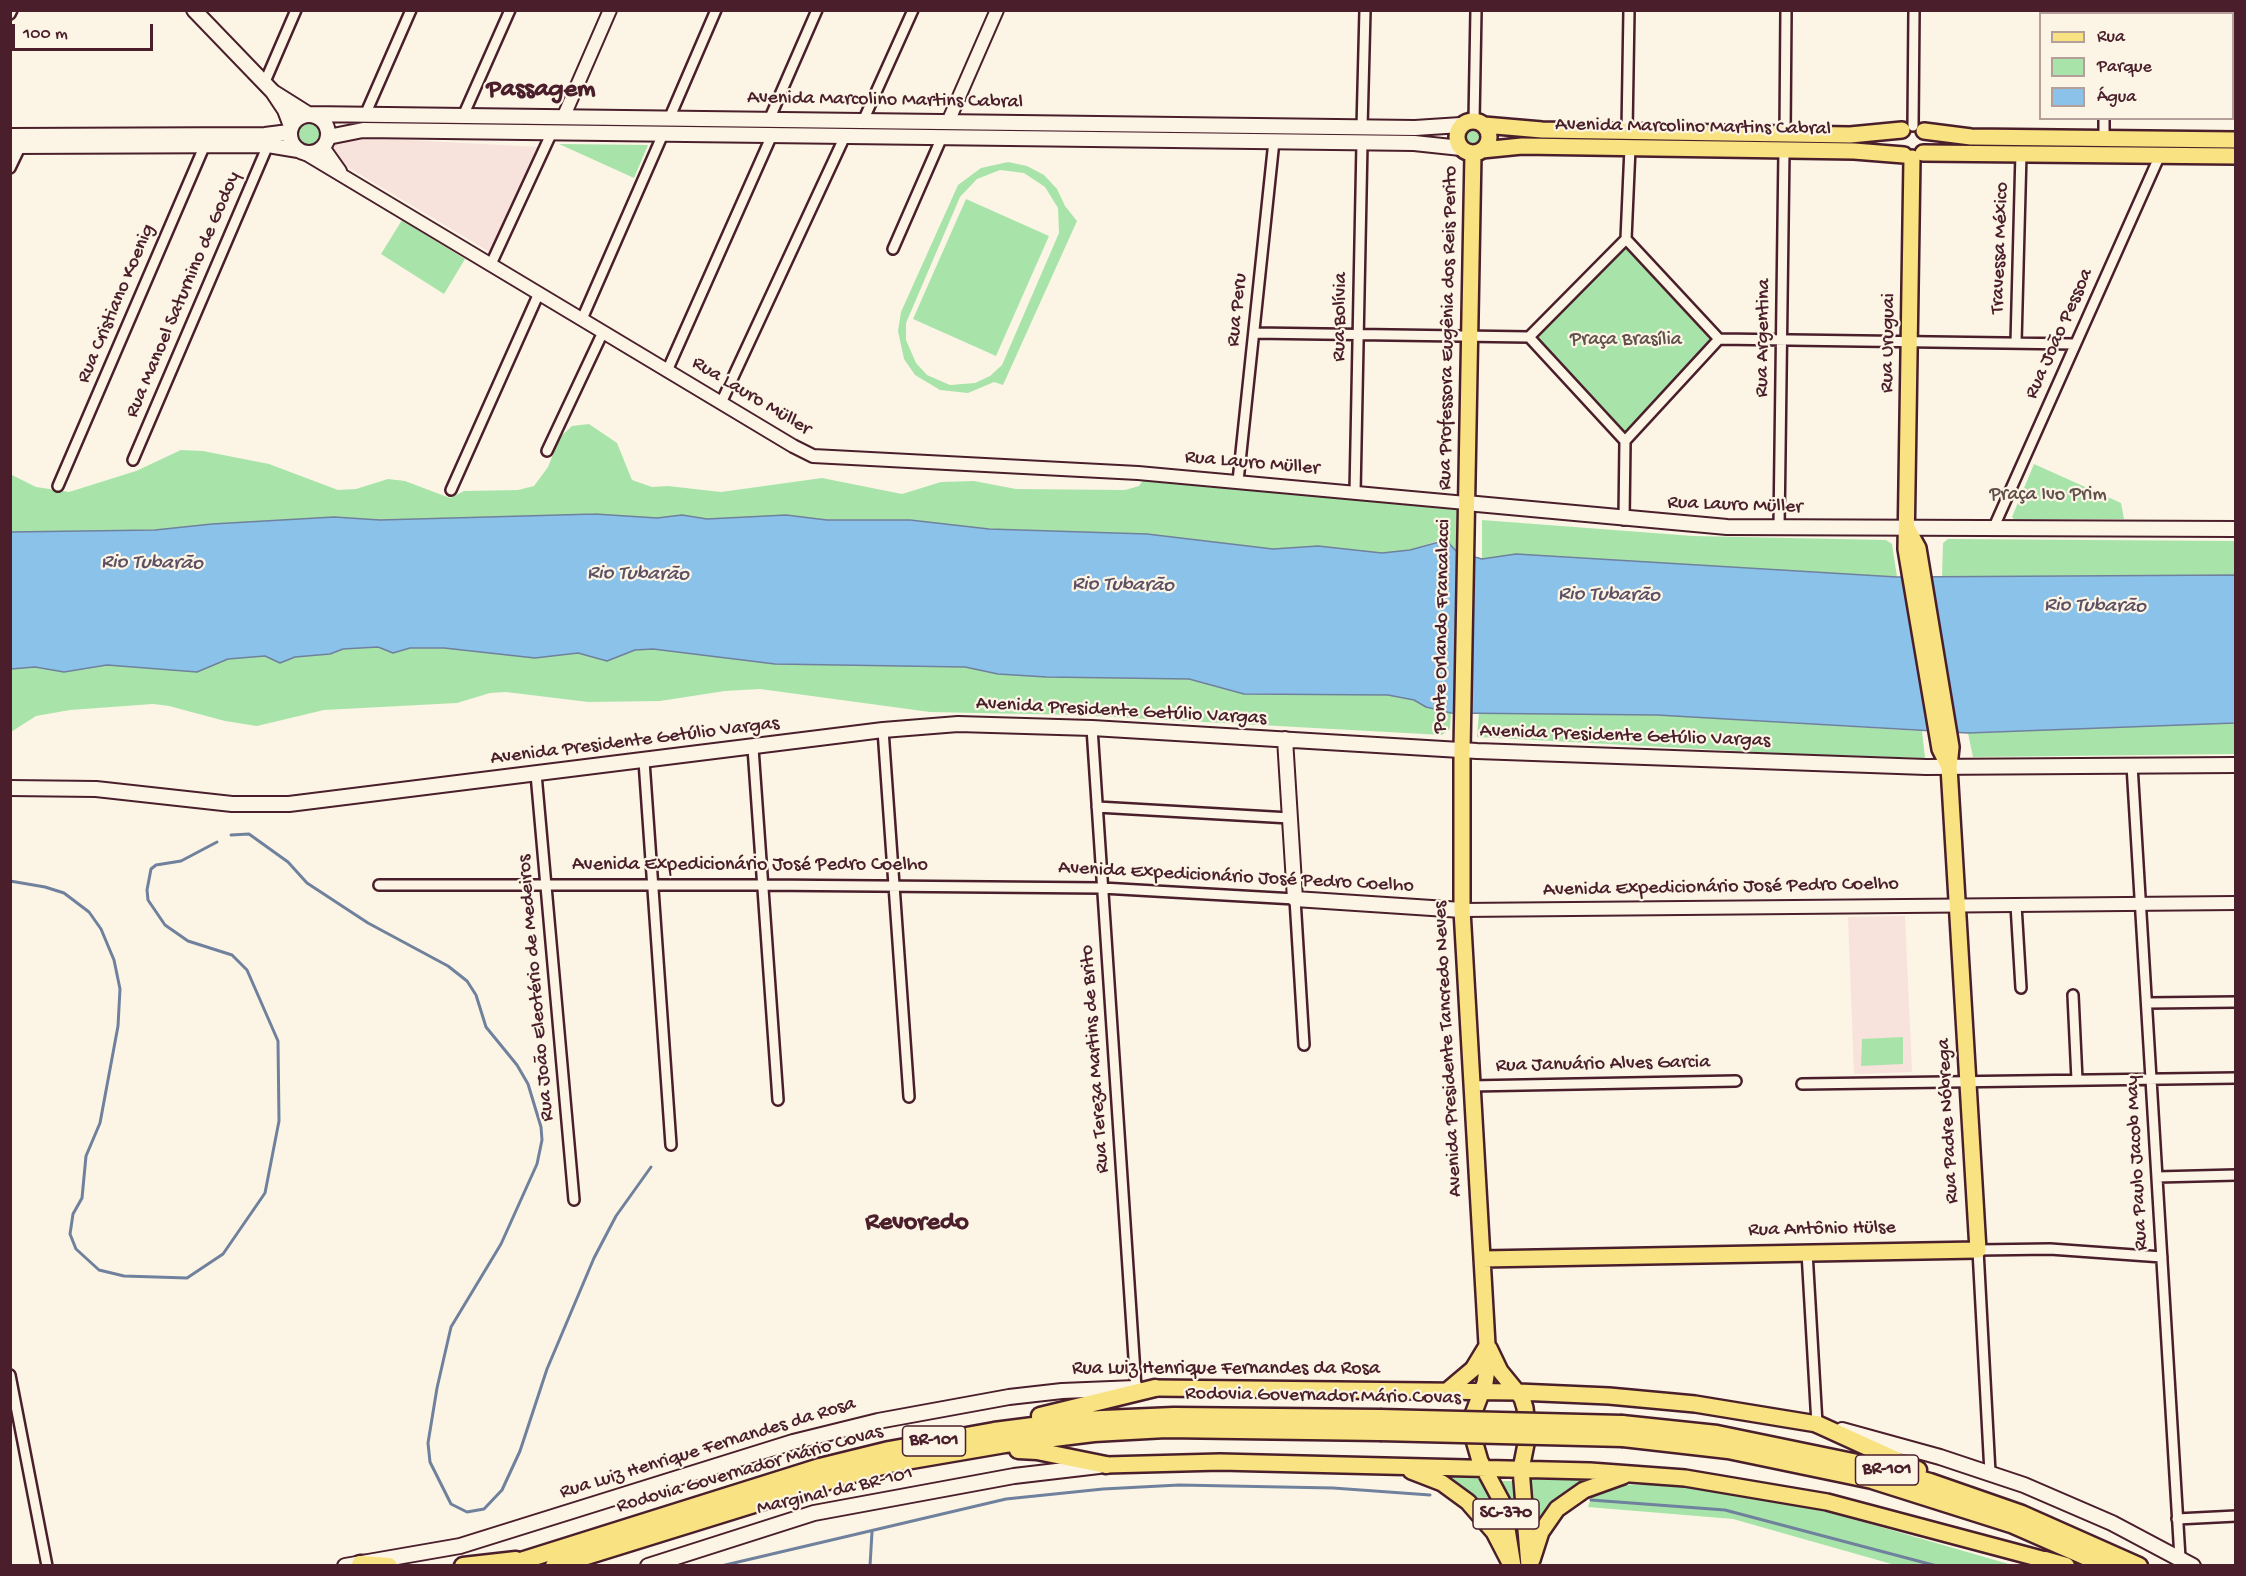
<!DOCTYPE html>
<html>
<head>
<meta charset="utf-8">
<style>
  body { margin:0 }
  #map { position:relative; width:2246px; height:1576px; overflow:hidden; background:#fcf5e5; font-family:"Gochi Hand",sans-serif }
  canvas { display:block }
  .frame { position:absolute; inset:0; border:12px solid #4a1f2b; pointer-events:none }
  .legend { position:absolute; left:2039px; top:12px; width:195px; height:108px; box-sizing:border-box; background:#fcf5e5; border:2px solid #b59f9b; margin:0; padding:8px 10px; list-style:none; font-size:18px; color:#4a1f2b }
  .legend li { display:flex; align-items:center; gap:12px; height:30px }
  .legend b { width:30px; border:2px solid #b59f9b }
  .scale { position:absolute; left:12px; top:24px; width:141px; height:27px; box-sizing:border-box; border:3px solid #4a1f2b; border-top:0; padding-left:8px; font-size:18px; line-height:21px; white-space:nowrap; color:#4a1f2b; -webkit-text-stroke:4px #fcf5e5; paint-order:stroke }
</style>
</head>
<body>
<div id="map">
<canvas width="2246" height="1576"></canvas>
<div class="frame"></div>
<ul class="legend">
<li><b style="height:8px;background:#f8e281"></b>Rua</li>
<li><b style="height:16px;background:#a8e4aa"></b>Parque</li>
<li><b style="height:16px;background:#8ac2e9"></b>Água</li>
</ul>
<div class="scale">100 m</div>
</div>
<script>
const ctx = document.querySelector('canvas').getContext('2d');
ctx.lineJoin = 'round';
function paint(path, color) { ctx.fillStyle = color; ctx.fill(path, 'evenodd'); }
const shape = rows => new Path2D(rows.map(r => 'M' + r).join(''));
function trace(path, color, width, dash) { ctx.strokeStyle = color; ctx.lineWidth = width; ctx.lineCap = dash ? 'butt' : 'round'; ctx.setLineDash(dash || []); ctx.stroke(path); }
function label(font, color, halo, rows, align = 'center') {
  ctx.font = font + ' "Gochi Hand",sans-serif'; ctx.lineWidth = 4.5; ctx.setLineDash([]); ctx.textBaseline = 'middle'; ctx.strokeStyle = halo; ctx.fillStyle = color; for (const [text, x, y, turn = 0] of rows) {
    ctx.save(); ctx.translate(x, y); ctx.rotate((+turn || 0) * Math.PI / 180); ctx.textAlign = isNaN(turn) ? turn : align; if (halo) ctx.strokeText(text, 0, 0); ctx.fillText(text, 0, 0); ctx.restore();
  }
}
const built = shape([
  [352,137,539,147,493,254,339,162,332,154,332,148,337,141],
  [1905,916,1912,1072,1854,1074,1848,917]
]);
const green = shape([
  '296 134a13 13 0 1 1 26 0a13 13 0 1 1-26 0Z',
  '1463 137a10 10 0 1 1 20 0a10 10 0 1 1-20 0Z',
  [559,144,648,145,634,178],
  [1008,162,1027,166,1044,175,1057,189,1065,206,1077,221,1003,385,994,382,968,393,940,390,915,375,904,359,898,331,901,312,958,185,981,168],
  [1000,170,1024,173,1045,187,1058,208,1059,233,1002,365,990,376,975,383,950,385,927,375,916,363,906,340,906,323,960,197,977,179],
  [966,199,1049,236,996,356,913,319],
  [402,220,465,259,444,294,381,254],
  [1626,245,1712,342,1625,435,1534,337],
  [589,424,617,443,632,480,652,487,668,486,721,492,822,478,902,494,941,482,974,481,1016,489,1125,490,1139,486,1144,479,1456,508,1459,511,1457,552,1437,541,1410,550,1382,553,1318,546,1273,549,1147,534,989,529,910,520,827,520,786,515,707,519,682,515,657,518,595,514,380,520,334,517,212,524,155,530,11,532,10,474,36,487,69,492,136,471,181,450,203,451,269,464,338,490,356,489,388,479,405,481,450,498,464,491,518,490,534,486,548,467,560,437,572,426],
  [2034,464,2121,503,2124,519,2014,519,2012,517],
  [1482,520,1693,536,1886,540,1892,544,1897,577,1516,554,1482,559],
  [1948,539,2235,541,2235,575,1942,577,1943,543],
  [378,647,393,653,410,648,444,648,535,658,578,653,607,661,635,650,653,649,775,664,965,667,998,674,1046,677,1189,679,1244,694,1388,695,1414,700,1426,707,1451,713,1450,729,1442,735,1077,715,930,712,760,689,725,691,660,701,588,702,506,692,490,693,457,703,324,710,257,726,225,721,169,706,153,704,70,710,36,716,11,732,11,669,35,667,64,672,107,665,197,672,228,659,265,656,280,663,295,657,330,654,343,649],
  [1479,712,1657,715,1922,731,1925,758,1795,754,1477,737],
  [2220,722,2235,723,2235,754,1973,757,1968,733],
  [1903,1037,1903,1064,1861,1066,1862,1039],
  [1428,1472,1478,1473,1494,1492,1503,1535],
  [1525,1477,1590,1480,1572,1489,1550,1506,1529,1538],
  [1497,1481,1518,1481,1524,1565,1519,1565,1516,1535,1508,1507],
  [1667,1484,1763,1497,1843,1516,2012,1565,1895,1565,1733,1519,1588,1507,1593,1492,1611,1485]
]);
const water = shape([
  [595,514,657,518,682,515,707,519,786,515,827,520,910,520,989,529,1147,534,1273,549,1318,546,1382,553,1410,550,1446,540,1457,552,1482,559,1516,554,1897,577,2235,575,2235,723,1968,733,1657,715,1451,713,1426,707,1414,700,1388,695,1244,694,1189,679,1046,677,998,674,965,667,775,664,653,649,635,650,607,661,578,653,535,658,444,648,410,648,393,653,378,647,343,649,330,654,295,657,280,663,265,656,228,659,197,672,107,665,64,672,35,667,11,669,10,532,155,530,212,524,334,517,380,520,595,514]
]);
const stream = shape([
  [231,835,249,834,288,862,307,883,368,923,448,966,467,981,476,995,486,1027,517,1065,528,1084,541,1127,542,1140,537,1164,501,1244,451,1327,437,1388,428,1443,430,1462,451,1504,467,1512,484,1509,502,1490,520,1451,547,1369,594,1258,616,1216,651,1167],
  [10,881,45,887,64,893,89,912,101,929,114,960,120,989,118,1026,100,1123,86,1156,82,1198,73,1214,70,1234,76,1249,99,1270,124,1276,187,1278,223,1254,265,1193,279,1121,278,1041,247,970,232,955,188,941,165,925,148,900,147,890,151,869,156,865,181,861,217,842],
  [1591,1500,1725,1510,1937,1566],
  [721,1566,1006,1499,1103,1489,1179,1485,1333,1488,1430,1495],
  [870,1566,872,1532],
  [1286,1566,1290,1566]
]);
const minor = shape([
  [10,14,12,10],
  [2105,14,2105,10],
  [264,84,296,10],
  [365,115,411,10],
  [463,116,510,10],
  [669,119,716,10],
  [769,120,817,10],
  [863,121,913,10],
  [1474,121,1476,10],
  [1913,126,1914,10],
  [1362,128,1365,10],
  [1627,131,1629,10],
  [1785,134,1786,10],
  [2104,138,2104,118],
  [10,168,22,143],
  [1626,239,1719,339],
  [1626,239,1630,148],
  [893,249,942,137],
  [491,264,552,132],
  [582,319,663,134],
  [1254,333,1529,337],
  [1529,337,1625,441],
  [1529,337,1626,239],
  [1719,339,2075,344],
  [2016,343,2021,153],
  [667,371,772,135],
  [721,403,845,136],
  [1625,441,1719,339],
  [547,451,603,332],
  [133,460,268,145],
  [1238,481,1274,141],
  [58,486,207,140],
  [451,490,539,293],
  [1355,493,1362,143],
  [1624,520,1625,441],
  [1779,527,1784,150],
  [1993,529,2160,155],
  [1092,728,1136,1388],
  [883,730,909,1097],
  [753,748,778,1100],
  [644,761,671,1145],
  [2132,765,2180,1558],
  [536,774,574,1200],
  [1097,807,1290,818],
  [379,885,763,885,1102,888,1295,899,1304,1045],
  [2016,905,2021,988],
  [2073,995,2077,1080],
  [2147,1003,2236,1002],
  [1802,1084,2236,1078],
  [1470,1086,1736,1081],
  [2157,1177,2236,1175],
  [1807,1252,1817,1424],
  [10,1375,47,1566],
  [1990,1473,1978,1250,2050,1249,2162,1257],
  [2177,1519,2236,1516]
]);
const tertiary = shape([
  [563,118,610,10],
  [948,122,997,10],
  [323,147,340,171],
  [303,152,793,446,813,456,1138,473,1466,503],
  [1462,910,2236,903]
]);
const secondary = shape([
  [194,10,273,92,285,110,291,126],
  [273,92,308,114,1415,128,1461,125],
  '290 134a19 19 0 1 1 38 0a19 19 0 1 1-38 0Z',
  [10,136,265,135,289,132],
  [328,137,363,130,1414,143,1461,148],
  [10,146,268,145,298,150],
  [1466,503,1727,527,2236,529],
  [1285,739,1295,899,1462,910],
  [10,788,96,789,232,804,289,804,883,730,958,724,1092,728,1477,751,1926,767,2236,765],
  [1842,1430,1940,1457,2024,1485,2112,1523,2193,1566],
  [345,1566,460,1546,793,1442,878,1421,1009,1397,1062,1391,1136,1388],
  [648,1566,814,1513,1014,1476,1099,1466]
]);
const primary = shape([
  '1457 137a16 16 0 1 1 32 0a16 16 0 1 1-32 0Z',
  [1484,125,1542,130,1850,135,1902,130],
  [1924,131,1971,137,2236,140],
  [1482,150,1522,146,1854,151,1904,155],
  [1473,153,1462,750,1462,910,1488,1362,1485,1383,1472,1417,1471,1430,1480,1461,1503,1504,1513,1566],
  [1923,153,2236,156],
  [1912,158,1906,549,1940,749,1949,767],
  [1482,1259,1978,1250,1949,767,1951,747,1918,548,1907,528],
  [1489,1348,1500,1371,1522,1398,1525,1408,1528,1434,1521,1469,1529,1566],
  [1155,1388,1518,1392,1609,1396,1695,1404,1817,1424],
  [1447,1391,1473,1369,1487,1346],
  [1106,1465,1220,1462,1590,1471,1685,1478,1827,1502,2045,1560],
  [1411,1471,1442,1483,1468,1502,1494,1532,1509,1561],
  [1532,1560,1541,1532,1557,1509,1584,1490,1623,1476]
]);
const motorway = shape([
  [1040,1416,1155,1388],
  [1622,1424,1717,1434,1872,1466,1930,1482,2022,1514,2139,1566],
  [1817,1424,1918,1470],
  [1623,1438,1728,1450,1872,1480,2011,1524,2107,1566],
  [1018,1450,1037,1451,1106,1465],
  [2045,1560,2066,1566],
  [360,1564,389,1566],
  [463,1566,516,1560],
  [505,1566,820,1467,889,1450,994,1431,1080,1420,1174,1416,1380,1418],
  [554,1566,841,1477,894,1463,1005,1444,1094,1433,1166,1429,1380,1432]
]);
const motorwayBridge = shape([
  [1380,1418,1622,1424],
  [1380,1432,1623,1438]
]);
const shields = [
  [934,1441,63],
  [1887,1470,63],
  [1506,1514,66]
];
const shieldNames = [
  ["BR-101",934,1441],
  ["BR-101",1887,1470],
  ["SC-370",1506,1514]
];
const streetNames = [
  ["Avenida Marcolino Martins Cabral",885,101,1],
  ["Avenida Marcolino Martins Cabral",1693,128,1],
  ["Travessa México",2001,248,-88],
  ["Rua Manoel Saturnino de Godoy",184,295,-67],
  ["Rua Cristiano Koenig",117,304,-67],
  ["Rua Peru",1238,310,-84],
  ["Rua Bolívia",1341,317,-89],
  ["Rua Professora Eugênia dos Reis Perito",1449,328,-89],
  ["Rua João Pessoa",2060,334,-66],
  ["Rua Argentina",1764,338,-89],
  ["Rua Uruguai",1889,343,-89],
  ["Rua Lauro Müller",751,397,31],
  ["Rua Lauro Müller",1252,464,5],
  ["Rua Lauro Müller",1735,506,2],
  ["Ponte Orlando Francalacci",1443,626,-89],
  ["Avenida Presidente Getúlio Vargas",1121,712,3],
  ["Avenida Presidente Getúlio Vargas",1625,737,2],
  ["Avenida Presidente Getúlio Vargas",635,742,-7],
  ["Avenida Expedicionário José Pedro Coelho",750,866],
  ["Avenida Expedicionário José Pedro Coelho",1236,878,3],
  ["Avenida Expedicionário José Pedro Coelho",1721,888,-1],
  ["Rua João Eleotério de Medeiros",537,988,-95],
  ["Avenida Presidente Tancredo Neves",1449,1049,-93],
  ["Rua Tereza Martins de Brito",1096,1059,-94],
  ["Rua Januário Alves Garcia",1603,1065,-1],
  ["Rua Padre Nóbrega",1949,1121,-93],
  ["Rua Paulo Jacob May",2138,1163,-93],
  ["Rua Antônio Hülse",1822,1230,-1],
  ["Rua Luiz Henrique Fernandes da Rosa",1226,1370],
  ["Rodovia Governador Mário Covas",1323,1397,1],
  ["Rua Luiz Henrique Fernandes da Rosa",708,1449,-17],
  ["Rodovia Governador Mário Covas",750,1470,-16],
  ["Marginal da BR-101",835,1492,-13]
];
const parkNames = [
  ["Praça Brasília",1626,341],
  ["Praça Ivo Prim",2048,496]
];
const waterNames = [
  ["Rio Tubarão",152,564,1],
  ["Rio Tubarão",638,575,1],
  ["Rio Tubarão",1123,586,1],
  ["Rio Tubarão",1609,596,1],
  ["Rio Tubarão",2095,607,1]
];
const districtNames = [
  ["Passagem",541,91],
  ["Revoredo",917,1224]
];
paint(built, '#f8e2dc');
paint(green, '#a8e4aa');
paint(water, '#8ac2e9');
trace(water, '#70819d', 1.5);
trace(stream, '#70819d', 3);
trace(minor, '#4a1f2b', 14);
trace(tertiary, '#4a1f2b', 16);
trace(secondary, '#4a1f2b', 18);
trace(primary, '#4a1f2b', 20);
trace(motorway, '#4a1f2b', 21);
trace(minor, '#fcf5e5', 9);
trace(tertiary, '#fcf5e5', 12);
trace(secondary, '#fcf5e5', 14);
trace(primary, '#f8e281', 15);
trace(motorway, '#f8e281', 16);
trace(motorwayBridge, '#4a1f2b', 21, []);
trace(motorwayBridge, '#f8e281', 16);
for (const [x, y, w] of shields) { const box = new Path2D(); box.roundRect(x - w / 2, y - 15, w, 30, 4.5); ctx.fillStyle = '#fcf5e5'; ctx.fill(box); trace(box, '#4a1f2b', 1.5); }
label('bold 18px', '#4a1f2b', null, shieldNames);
label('20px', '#4a1f2b', '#fcf5e5', streetNames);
label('20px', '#62504b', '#fcf5e5', parkNames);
label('italic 21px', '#5d5064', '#fcf5e5', waterNames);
label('bold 26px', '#4a1f2b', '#fcf5e5', districtNames);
</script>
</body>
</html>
